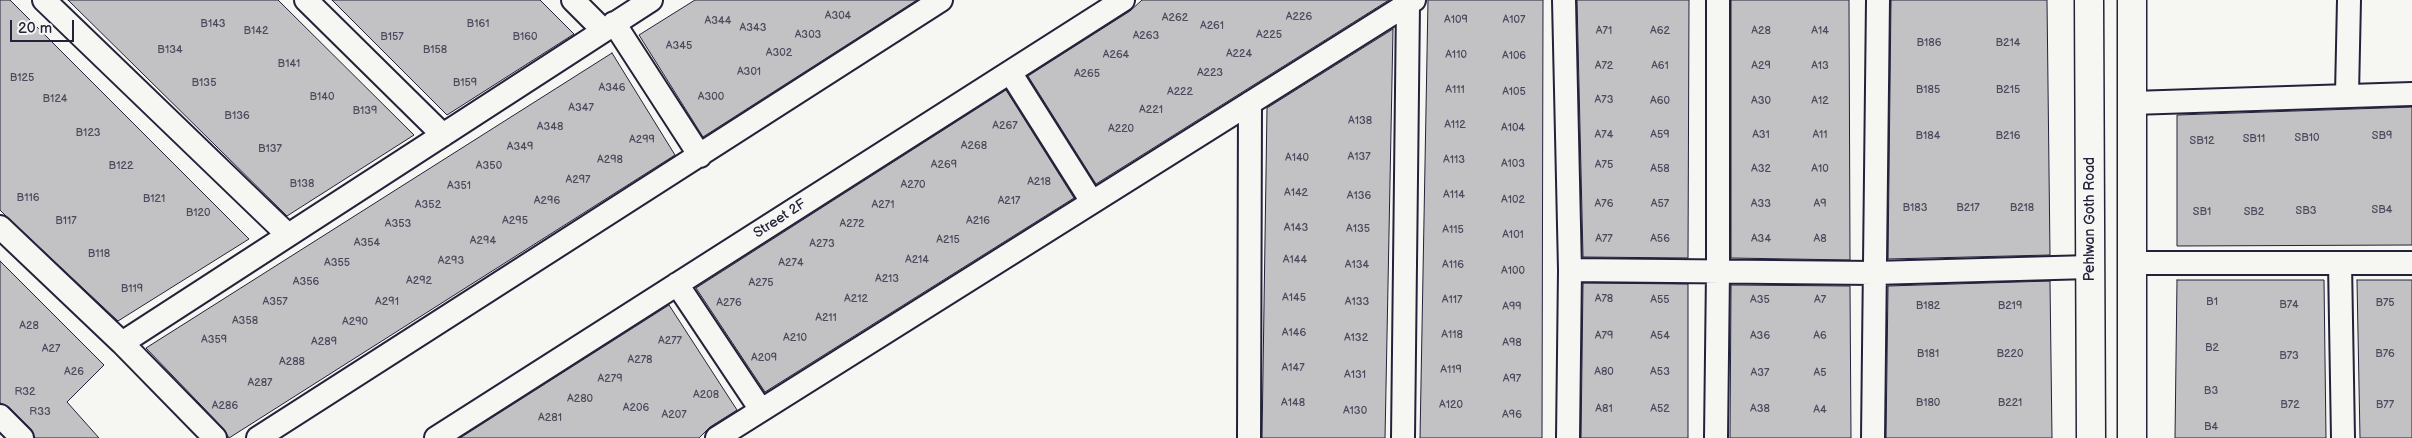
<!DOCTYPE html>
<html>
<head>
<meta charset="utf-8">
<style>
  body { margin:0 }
  #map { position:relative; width:2412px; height:438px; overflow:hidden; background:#f6f6f2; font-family:"Balsamiq Sans",sans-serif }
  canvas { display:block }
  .scale { position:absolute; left:10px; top:20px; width:64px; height:22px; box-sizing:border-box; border:2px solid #22223b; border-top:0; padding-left:6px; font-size:15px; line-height:18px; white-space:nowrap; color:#22223b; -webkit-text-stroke:4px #f6f6f2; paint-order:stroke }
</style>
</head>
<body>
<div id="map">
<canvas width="2412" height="438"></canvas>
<div class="scale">20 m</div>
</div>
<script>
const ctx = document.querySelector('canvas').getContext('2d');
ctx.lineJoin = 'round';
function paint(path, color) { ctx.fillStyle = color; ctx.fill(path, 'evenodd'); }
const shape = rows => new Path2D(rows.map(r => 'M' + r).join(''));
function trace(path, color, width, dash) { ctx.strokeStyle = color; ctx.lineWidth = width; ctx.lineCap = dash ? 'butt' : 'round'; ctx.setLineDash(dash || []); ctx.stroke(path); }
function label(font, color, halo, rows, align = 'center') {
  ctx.font = font + ' "Balsamiq Sans",sans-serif'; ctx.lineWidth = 4.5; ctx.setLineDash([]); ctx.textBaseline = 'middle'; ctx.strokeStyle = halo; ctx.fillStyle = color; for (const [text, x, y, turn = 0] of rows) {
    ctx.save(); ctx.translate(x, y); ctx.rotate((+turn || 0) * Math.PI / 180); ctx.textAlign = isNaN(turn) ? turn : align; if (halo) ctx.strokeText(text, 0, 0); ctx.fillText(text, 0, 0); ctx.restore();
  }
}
const building = shape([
  [0,0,10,0,249,239,118,321,6,216,0,210,0,0],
  [68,0,278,0,414,135,287,216,68,0],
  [332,0,540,0,574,34,447,115,332,0],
  [695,0,917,0,703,137,639,35,695,0],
  [1142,0,1389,0,1096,184,1028,76,1130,11,1142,0],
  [1428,0,1543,0,1542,438,1420,438,1428,0],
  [1577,0,1689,0,1688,258,1583,257,1577,0],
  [1731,0,1849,0,1850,260,1731,258,1731,0],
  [1891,0,2047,0,2050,255,1888,259,1891,0],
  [1393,29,1385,438,1262,438,1267,108,1393,29],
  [612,53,675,155,229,438,224,429,146,348,612,53],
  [1006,90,1074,198,765,392,696,288,1006,90],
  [2412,107,2412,245,2177,246,2177,115,2412,107],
  [0,261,104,365,67,402,99,438,35,438,31,429,9,407,0,403,0,261],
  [2177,280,2324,280,2326,438,2175,438,2177,280],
  [2357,280,2412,280,2412,438,2360,438,2357,280],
  [2050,281,2052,438,1886,438,1888,286,2050,281],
  [1583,283,1688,284,1688,438,1581,438,1583,283],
  [1731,285,1850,286,1851,438,1730,438,1731,285],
  [669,305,737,410,710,427,699,438,460,438,669,305]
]);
const street = shape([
  [44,0,288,235],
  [306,0,443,135],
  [573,0,603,30],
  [1564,0,1570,270,1568,438],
  [614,23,700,156],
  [1010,72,1092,202],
  [2347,94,2349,0],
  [2132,103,2412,94],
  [0,227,122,343,215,438],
  [2132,263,2412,263],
  [2340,263,2343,438],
  [1570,270,1874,273,2090,267],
  [677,284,761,410],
  [122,343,651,0],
  [0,416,22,438],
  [258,438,941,0],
  [436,438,1123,0],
  [717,438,1414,0],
  [1249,438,1250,103],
  [1403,438,1408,4],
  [1716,438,1718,272,1718,0],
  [1873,438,1878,0]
]);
const secondary = shape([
  [2089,0,2091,438],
  [2132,0,2132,438]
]);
const numberNames = [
  ["A304",838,16],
  ["A226",1299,17],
  ["A262",1175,18],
  ["A109",1456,20],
  ["A107",1514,20],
  ["A344",718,21],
  ["B143",213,24],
  ["B161",478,24],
  ["A261",1212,26],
  ["A343",753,28],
  ["B142",256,31],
  ["A71",1604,31],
  ["A62",1660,31],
  ["A28",1761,31],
  ["A14",1820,31],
  ["A303",808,35],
  ["A225",1269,35],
  ["A263",1146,36],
  ["B157",392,37],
  ["B160",525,37],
  ["B186",1929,43],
  ["B214",2008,43],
  ["A345",679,46],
  ["B134",170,50],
  ["B158",435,50],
  ["A302",779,53],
  ["A224",1239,54],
  ["A264",1116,55],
  ["A110",1456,55],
  ["A106",1514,56],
  ["B141",289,64],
  ["A72",1604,66],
  ["A61",1660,66],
  ["A29",1761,66],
  ["A13",1820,66],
  ["A301",749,72],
  ["A223",1210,73],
  ["A265",1087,74],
  ["B125",22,78],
  ["B135",204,83],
  ["B159",465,83],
  ["A346",612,88],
  ["A111",1455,90],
  ["B185",1928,90],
  ["B215",2008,90],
  ["A222",1180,92],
  ["A105",1514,92],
  ["B140",322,97],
  ["A300",711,97],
  ["B124",55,99],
  ["A73",1604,100],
  ["A60",1660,101],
  ["A30",1761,101],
  ["A12",1820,101],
  ["A347",581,108],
  ["A221",1151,110],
  ["B139",365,111],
  ["B136",237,116],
  ["A138",1360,121],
  ["A112",1455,125],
  ["A267",1005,126],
  ["A348",550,127],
  ["A104",1513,128],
  ["A220",1121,129],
  ["B123",88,133],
  ["A74",1604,135],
  ["A59",1660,135],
  ["A31",1761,135],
  ["A11",1820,135],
  ["B184",1928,136],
  ["B216",2008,136],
  ["SB9",2382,136],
  ["SB10",2307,138],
  ["SB11",2254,139],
  ["A299",642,140],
  ["SB12",2202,141],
  ["A268",974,146],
  ["A349",520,147],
  ["B137",270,149],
  ["A137",1359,157],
  ["A140",1297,158],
  ["A298",610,160],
  ["A113",1454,160],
  ["A103",1513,164],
  ["A269",944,165],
  ["A75",1604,165],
  ["B122",121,166],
  ["A350",489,166],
  ["A58",1660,169],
  ["A32",1761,169],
  ["A10",1820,169],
  ["A297",578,180],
  ["A218",1039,182],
  ["B138",302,184],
  ["A270",913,185],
  ["A351",459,186],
  ["A142",1296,193],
  ["A114",1454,195],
  ["A136",1359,196],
  ["B116",28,198],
  ["B121",154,199],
  ["A102",1513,200],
  ["A296",547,201],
  ["A217",1009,201],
  ["A76",1604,204],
  ["A57",1660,204],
  ["A33",1761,204],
  ["A9",1820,204],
  ["A352",428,205],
  ["A271",883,205],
  ["B183",1915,208],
  ["B217",1968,208],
  ["B218",2022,208],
  ["SB4",2382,210],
  ["SB3",2306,211],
  ["SB1",2202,212],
  ["SB2",2254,212],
  ["B120",198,213],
  ["B117",66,221],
  ["A295",515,221],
  ["A216",978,221],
  ["A353",398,224],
  ["A272",852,224],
  ["A143",1296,228],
  ["A135",1358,229],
  ["A115",1453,230],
  ["A101",1513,235],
  ["A77",1604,239],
  ["A56",1660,239],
  ["A34",1761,239],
  ["A8",1820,239],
  ["A215",948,240],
  ["A294",483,241],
  ["A354",367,243],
  ["A273",822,244],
  ["B118",99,254],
  ["A214",917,260],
  ["A144",1295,260],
  ["A293",451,261],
  ["A355",337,263],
  ["A274",791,263],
  ["A134",1357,265],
  ["A116",1453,265],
  ["A100",1513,271],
  ["A213",887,279],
  ["A292",419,281],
  ["A356",306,282],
  ["A275",761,283],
  ["B119",132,289],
  ["A145",1294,298],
  ["A212",856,299],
  ["A78",1604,299],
  ["A117",1452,300],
  ["A55",1660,300],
  ["A35",1760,300],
  ["A7",1820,300],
  ["A357",275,302],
  ["A291",387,302],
  ["A133",1357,302],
  ["B1",2212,302],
  ["A276",729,303],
  ["B75",2385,303],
  ["B74",2289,305],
  ["B182",1928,306],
  ["B219",2010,306],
  ["A99",1512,307],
  ["A211",826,318],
  ["A358",245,321],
  ["A290",355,322],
  ["A28",29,326],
  ["A146",1294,333],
  ["A118",1452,335],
  ["A79",1604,336],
  ["A54",1660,336],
  ["A36",1760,336],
  ["A6",1820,336],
  ["A210",795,338],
  ["A132",1356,338],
  ["A359",214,340],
  ["A277",670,341],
  ["A289",324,342],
  ["A98",1512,343],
  ["B2",2212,348],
  ["A27",51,349],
  ["B181",1928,354],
  ["B220",2010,354],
  ["B76",2385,354],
  ["B73",2289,356],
  ["A209",764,358],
  ["A278",640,360],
  ["A288",292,362],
  ["A147",1293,368],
  ["A119",1451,370],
  ["A26",74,372],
  ["A80",1604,372],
  ["A53",1660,372],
  ["A37",1760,373],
  ["A5",1820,373],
  ["A131",1355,375],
  ["A279",610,379],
  ["A97",1512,379],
  ["A287",260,383],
  ["B3",2211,391],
  ["R32",25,392],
  ["A208",706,395],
  ["A280",580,399],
  ["A148",1293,403],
  ["B180",1928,403],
  ["B221",2010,403],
  ["A120",1451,405],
  ["B72",2290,405],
  ["B77",2385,405],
  ["A286",225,406],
  ["A206",636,408],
  ["A81",1604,409],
  ["A52",1660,409],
  ["A38",1760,409],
  ["A4",1820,410],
  ["A130",1355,411],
  ["R33",40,412],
  ["A207",674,415],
  ["A96",1512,415],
  ["A281",550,418],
  ["B4",2211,427]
];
const streetNames = [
  ["Street 2F",780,219,-33],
  ["Pehlwan Goth Road",2090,219,-90]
];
paint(building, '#c2c2c4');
trace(building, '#22223b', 1);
trace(street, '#22223b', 26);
trace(secondary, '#22223b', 31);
trace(street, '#f6f6f2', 22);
trace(secondary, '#f6f6f2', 28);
label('11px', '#4a4a5d', null, numberNames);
label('14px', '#22223b', '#f6f6f2', streetNames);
</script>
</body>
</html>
